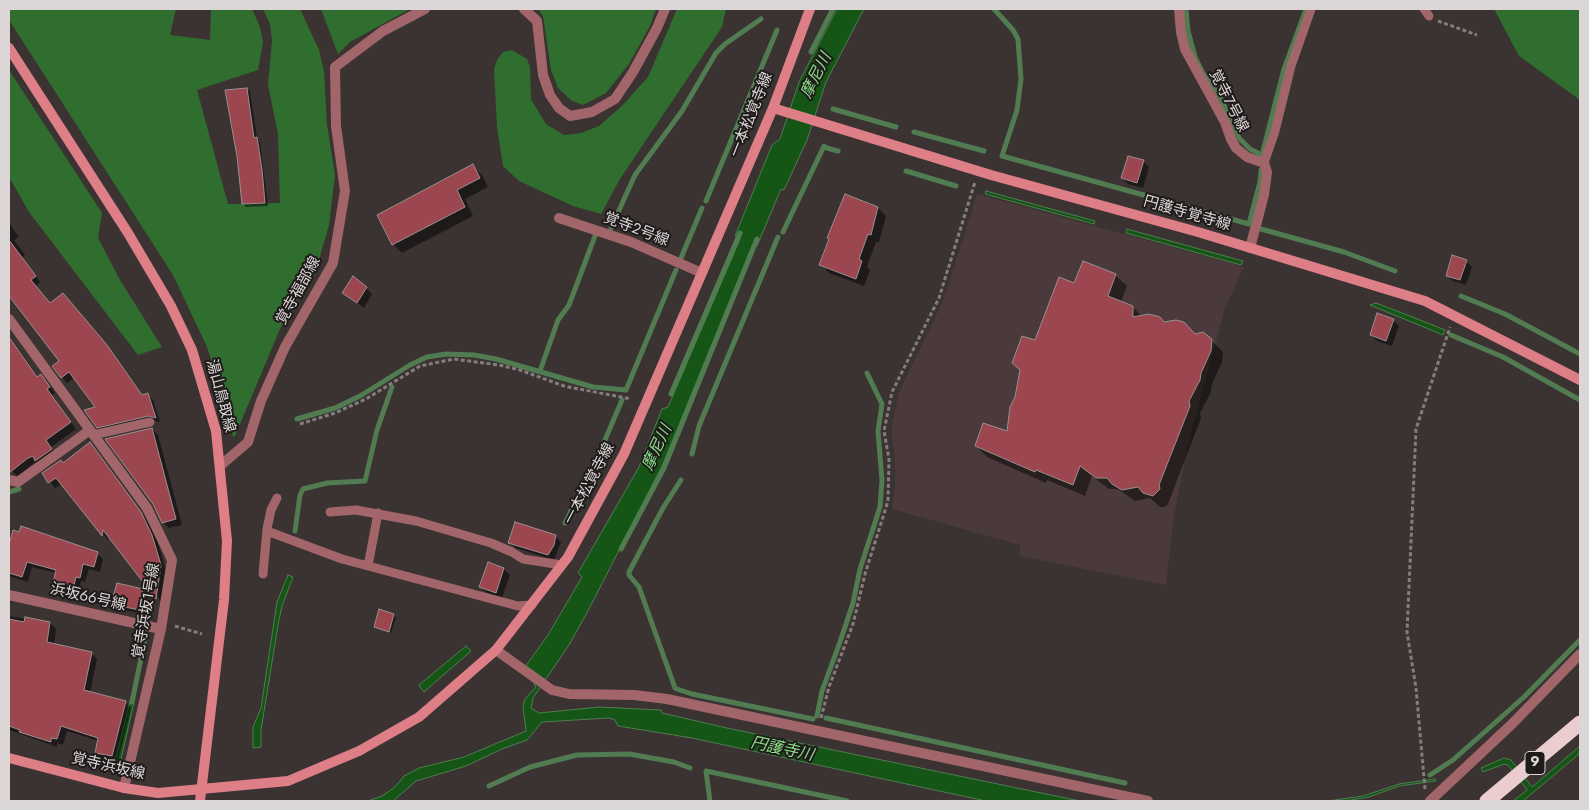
<!DOCTYPE html>
<html>
<head>
<meta charset="utf-8">
<style>
  body { margin:0 }
  #map { position:relative; width:1589px; height:810px; overflow:hidden; background:#3b3232; font-family:Jost,sans-serif }
  canvas { display:block }
  .frame { position:absolute; inset:0; border:10px solid #ddd6d7; pointer-events:none }
</style>
</head>
<body>
<div id="map">
<canvas width="1589" height="810"></canvas>
<div class="frame"></div>
</div>
<script>
const ctx = document.querySelector('canvas').getContext('2d');
ctx.lineJoin = 'round';
function paint(path, color) { ctx.fillStyle = color; ctx.fill(path, 'evenodd'); }
const shape = rows => new Path2D(rows.map(r => 'M' + r).join(''));
function trace(path, color, width, dash) { ctx.strokeStyle = color; ctx.lineWidth = width; ctx.lineCap = dash ? 'butt' : 'round'; ctx.setLineDash(dash || []); ctx.stroke(path); }
function label(font, color, halo, rows, align = 'center') {
  ctx.font = font + ' Jost,"Noto Sans JP",sans-serif'; ctx.lineWidth = 4; ctx.setLineDash([]); ctx.textBaseline = 'middle'; ctx.strokeStyle = halo; ctx.fillStyle = color; for (const [text, x, y, turn = 0] of rows) {
    ctx.save(); ctx.translate(x, y); ctx.rotate((+turn || 0) * Math.PI / 180); ctx.textAlign = isNaN(turn) ? turn : align; if (halo) ctx.strokeText(text, 0, 0); ctx.fillText(text, 0, 0); ctx.restore();
  }
}
const built = shape([
  [977,194,1244,267,1225,308,1188,445,1174,515,1166,585,1019,556,1020,545,892,509,895,486,895,458,891,431,899,392,944,299]
]);
const forest = shape([
  [9,9,176,9,170,35,210,40,211,9,252,9,260,27,263,42,258,70,197,90,228,204,280,203,278,134,268,85,272,41,270,24,263,9,300,9,319,50,324,71,327,125,335,175,329,225,316,270,280,329,235,436,233,437,217,372,215,372,207,347,173,275,9,20],
  [321,9,410,9,350,42,338,54],
  [538,9,656,9,650,26,629,64,606,93,583,105,572,101,558,88,551,70,543,16],
  [677,9,726,9,722,27,620,179,601,214,573,206,519,181,503,166,497,127,494,69,497,60,503,52,512,50,527,59,530,67,531,99,546,124,564,135,581,133,599,126,622,106,648,77],
  [1494,9,1580,9,1580,100,1519,56],
  [9,70,102,213,98,238,120,280,162,347,138,355,29,212,9,177]
]);
const water = shape([
  [837,9,864,9,826,82,807,140,784,190,781,189,757,246,753,244,663,464,589,609,569,645,533,698,531,708,539,713,599,707,661,710,662,713,727,728,1080,801,986,801,692,738,618,726,615,720,609,718,542,722,527,740,502,749,466,766,416,781,393,801,368,801,382,796,395,787,404,776,419,768,464,757,526,731,523,707,525,699,536,687,525,667,548,635,572,594,582,577,578,573,639,467,662,409,668,407,740,239,735,236,772,145,780,139,799,82,837,9],
  [986,191,1095,221,1094,224,985,194,986,191],
  [1127,229,1243,261,1241,265,1126,233,1127,229],
  [1376,303,1410,316,1445,330,1443,335,1370,305,1376,303],
  [288,575,293,577,282,606,278,625,261,730,261,747,253,748,253,727,261,708,277,602,288,575],
  [466,646,471,651,424,692,419,685,466,646],
  [131,697,135,698,119,768,114,766,131,697],
  [1580,746,1579,754,1523,801,1513,801,1527,790,1508,765,1504,764,1483,772,1481,768,1504,758,1511,760,1532,787,1580,746],
  [1435,779,1436,781,1399,786,1369,797,1346,801,1328,801,1363,796,1399,784,1435,779]
]);
const shadow = shape([
  [247,89,250,92,257,138,260,142,268,206,246,207,243,204],
  [1143,161,1149,167,1143,188,1128,184,1122,178],
  [473,166,482,175,488,187,465,199,473,216,402,253,393,244],
  [878,208,886,216,879,242,876,242,867,267,870,270,864,286,829,273,821,264],
  [9,223,19,237,14,240,25,255,22,258,40,282,36,286,50,304,112,352,143,396,147,394,153,400,160,422,155,421,104,433,98,427,97,408,75,377,67,383,62,377,53,366,61,361,9,294],
  [1466,261,1472,267,1466,285,1453,281,1447,276],
  [1115,275,1127,286,1121,302,1133,307,1142,317,1211,340,1223,352,1222,362,1212,384,1211,392,1200,413,1201,418,1168,504,1165,507,1160,507,1150,498,1135,501,1118,489,1109,489,1092,476,1085,496,1047,480,1046,483,987,457,976,446,1008,432,1035,341,1075,284],
  [366,288,372,294,364,308,344,293],
  [1393,320,1399,326,1392,346,1377,341,1371,335],
  [9,336,38,377,40,376,46,381,55,393,52,395,76,429,51,447,57,455,34,463,17,476,11,470,9,473,9,429,14,425,9,419],
  [152,429,158,435,182,525,169,528,163,522,154,503],
  [90,444,146,519,158,542,166,572,162,603,109,535,108,540,62,484,55,488,44,473,64,464],
  [9,536,97,553,103,559,100,572,89,569,85,582,81,581,76,601,58,596,52,590,56,573,32,567,28,582,9,576],
  [555,536,561,542,554,560,516,548,510,543],
  [489,564,504,569,510,575,502,598,487,593,481,587],
  [142,591,147,596,144,614,118,609,112,604],
  [393,615,396,618,391,633,375,626],
  [9,616,50,623,56,629,54,645,91,653,97,659,90,693,125,702,131,708,118,761,102,759,96,752,99,741,67,731,63,745,57,743,57,747,9,730]
]);
const stream = shape([
  [994,9,1013,30,1018,39,1019,53,1021,79,1017,110,1002,156,1249,224,1260,182,1261,170],
  [1186,9,1188,31,1195,57,1204,75,1220,97,1239,138,1250,149,1262,155,1284,69,1306,9],
  [811,52,833,9],
  [833,109,896,127],
  [914,132,984,151],
  [827,148,838,151],
  [906,171,956,186],
  [706,201,777,30],
  [611,228,635,175,682,111,716,53,725,44,761,19],
  [1261,229,1344,252,1395,271],
  [783,232,824,146],
  [681,258,702,208],
  [1461,296,1505,314,1580,354],
  [1451,335,1503,357,1580,400],
  [540,371,558,320,569,305,595,236],
  [671,394,740,233],
  [297,419,335,408,360,396,410,365,427,357,446,354,474,355,496,359,593,387,626,390,676,270],
  [692,454,699,426,778,237],
  [9,492,19,489],
  [565,523,599,454,622,400],
  [295,531,300,495,303,489,327,483,365,481,377,430,392,387],
  [621,549,664,468,757,239],
  [675,688,639,587,629,575,629,572,663,508,681,480],
  [677,689,692,694,813,719],
  [132,702,145,639],
  [817,716,822,691,840,642,853,603,860,569,880,507,882,480,878,431,882,404,867,373],
  [826,718,1125,783],
  [1430,775,1453,760,1524,697,1580,640],
  [489,786,530,767,577,755,629,754,674,762,690,768],
  [710,801,706,771,847,801]
]);
const building = shape([
  [247,88,254,138,257,137,262,169,265,203,242,204,237,156,225,90,247,88],
  [1128,156,1144,160,1137,183,1121,178,1128,156],
  [473,164,480,178,457,190,465,207,392,245,377,215,473,164],
  [845,194,878,207,871,235,868,234,859,259,862,261,856,279,819,265,829,239,827,238,845,194],
  [9,240,36,276,31,280,50,303,63,293,107,345,142,395,148,393,156,418,149,416,97,428,84,410,95,407,69,372,61,378,52,366,59,361,9,296,9,240],
  [1452,255,1467,260,1460,280,1446,276,1452,255],
  [1083,261,1116,274,1108,296,1133,306,1133,317,1149,314,1160,317,1164,322,1176,320,1184,322,1195,334,1203,332,1212,339,1211,351,1201,373,1200,380,1189,401,1190,406,1159,485,1160,489,1153,496,1143,493,1138,487,1122,490,1112,484,1107,478,1096,478,1080,466,1073,485,1036,470,1035,472,975,446,983,423,1007,431,1010,407,1015,397,1020,370,1012,363,1022,336,1035,340,1059,277,1074,283,1083,261],
  [353,276,367,287,357,303,342,293,353,276],
  [1377,313,1394,319,1386,341,1370,335,1377,313],
  [9,337,37,377,41,374,50,387,47,389,71,422,46,440,52,449,35,461,33,456,28,458,9,473,9,337],
  [152,428,176,519,162,523,153,504,105,439,152,428],
  [90,442,141,512,152,535,161,565,156,599,103,530,102,536,56,478,48,483,42,473,61,460,63,463,90,442],
  [515,522,556,535,554,545,548,555,508,543,515,522],
  [21,526,98,552,94,567,83,564,80,578,76,577,71,597,51,591,56,570,27,562,22,577,9,573,9,544,13,530,19,532,21,526],
  [488,562,504,568,496,593,479,587,488,562],
  [117,583,143,589,139,610,111,604,117,583],
  [379,609,394,614,389,632,374,627,379,609],
  [25,617,50,622,47,642,92,652,84,690,126,701,112,756,95,753,98,738,61,726,57,739,51,738,51,742,19,732,20,730,9,726,9,619,24,622,25,617]
]);
const path = shape([
  [1438,21,1477,35],
  [300,424,335,413,366,399,420,366,454,359,499,365,520,370,564,386,631,399],
  [175,626,202,634],
  [821,718,829,687,853,624,865,574,888,501,889,459,884,431,892,392,939,298,975,182],
  [1425,789,1416,688,1407,632,1416,429,1450,327]
]);
const lane = shape([
  [1424,9,1429,16],
  [1264,163,1275,131,1291,66,1311,9],
  [93,435,150,422],
  [330,512,356,510,416,521,491,543,512,552,523,559,562,565],
  [267,531,342,559,518,606,532,605],
  [368,566,378,513],
  [263,574,267,529,271,510,277,498]
]);
const street = shape([
  [524,9,537,21,543,75,550,95,559,108,570,116,592,112,615,99,633,72,657,28,665,9],
  [1179,9,1181,32,1185,49,1225,122,1231,139,1236,148,1247,157,1264,163,1267,172,1264,195,1250,248],
  [559,218,631,242,702,273],
  [9,319,147,508,172,560,161,629,124,788],
  [220,466,248,442,261,401,285,347,333,263,345,191,336,126,335,67,383,31,425,9],
  [9,480,18,482,90,430],
  [9,595,161,629],
  [496,650,552,690,569,694,634,695,667,699,1148,801],
  [1430,801,1512,724,1580,654]
]);
const secondary = shape([
  [9,48,128,233,171,306,192,350,216,431,227,541,224,600,200,801],
  [773,108,991,175,1198,232,1425,301,1580,380],
  [9,758,124,788,158,793,288,781,359,751,419,717,496,650,568,557,624,454,773,108,810,9]
]);
const highway = shape([
  [1487,801,1580,723]
]);
const shields = [
  [1535,763,20]
];
const shieldNames = [
  ["9",1535,763]
];
const streetNames = [
  ["覚寺7号線",1228,101,63],
  ["一本松覚寺線",752,115,-68],
  ["円護寺覚寺線",1187,214,16],
  ["覚寺2号線",636,230,21],
  ["覚寺福部線",299,291,-61],
  ["湯山鳥取線",220,396,75],
  ["一本松覚寺線",590,484,-62],
  ["浜坂66号線",88,598,13],
  ["覚寺浜坂1号線",147,611,-80],
  ["覚寺浜坂線",108,767,13]
];
const waterNames = [
  ["摩尼川",817,76,-63],
  ["摩尼川",658,448,-65],
  ["円護寺川",782,750,12]
];
paint(built, '#4b3a3b');
paint(forest, '#306e2f');
paint(water, '#155617');
trace(water, '#517c51', 1);
paint(shadow, '#0007');
trace(stream, '#517c51', 5);
paint(building, '#9c4650');
trace(building, '#9a8f8f', 1);
trace(path, '#857d7d', 3, [4, 2.5]);
trace(lane, '#a1656a', 9);
trace(street, '#a1656a', 10);
trace(secondary, '#de7e87', 10);
trace(highway, '#eccdcf', 15);
for (const [x, y, w] of shields) { const box = new Path2D(); box.roundRect(x - w / 2, y - 11.5, w, 23, 4); ctx.fillStyle = '#1f1b1b'; ctx.fill(box); trace(box, '#ddd6d7', 1); }
label('bold 14px', '#ddd6d7', null, shieldNames);
label('15px', '#ddd6d7', '#1f1b1b', streetNames);
label('italic 16px', '#8be088', '#1f1b1b', waterNames);
</script>
</body>
</html>
